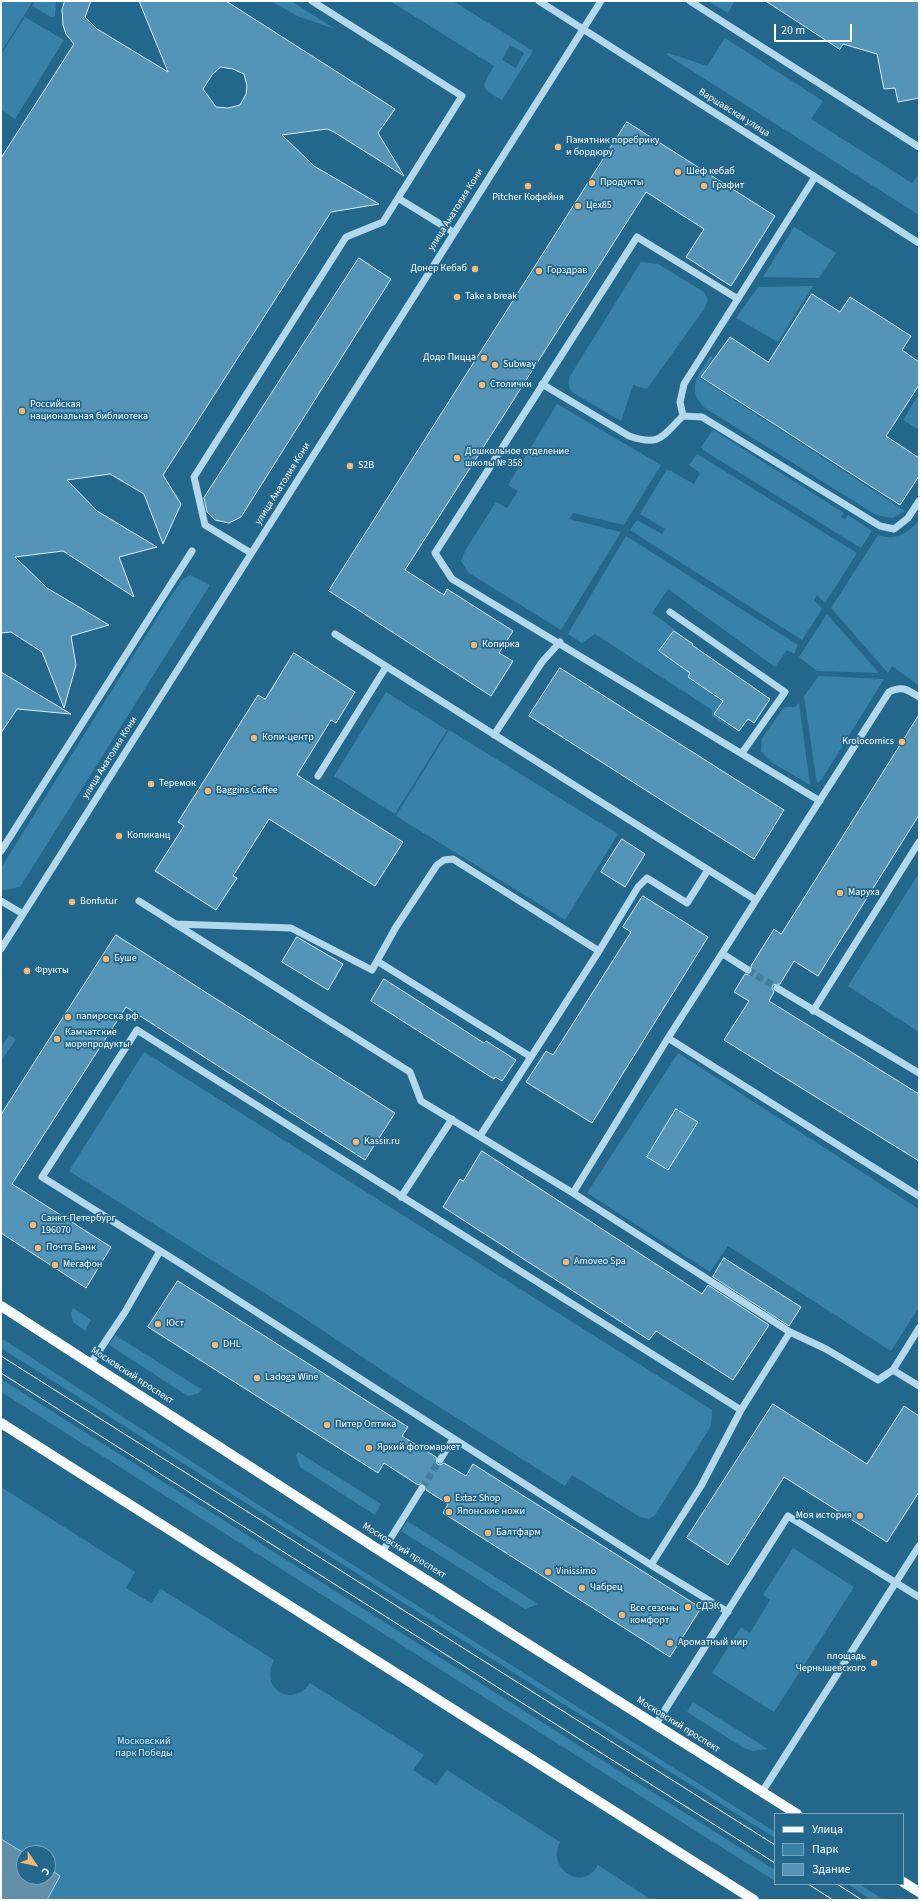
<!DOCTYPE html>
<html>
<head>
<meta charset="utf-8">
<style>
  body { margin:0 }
  #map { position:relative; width:920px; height:1901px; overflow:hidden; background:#24678c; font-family:"Source Sans 3",sans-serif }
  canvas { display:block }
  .frame { position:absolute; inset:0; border:2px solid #fff; pointer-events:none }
  .legend { position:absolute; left:774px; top:1813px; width:130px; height:72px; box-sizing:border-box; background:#24678c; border:1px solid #7ca4ba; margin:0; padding:5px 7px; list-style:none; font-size:12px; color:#fff }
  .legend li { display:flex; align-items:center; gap:8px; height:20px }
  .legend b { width:20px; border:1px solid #7ca4ba }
  .north { position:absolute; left:16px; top:1845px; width:40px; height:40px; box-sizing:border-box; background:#24678c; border:1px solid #7ca4ba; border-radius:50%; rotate:124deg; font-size:11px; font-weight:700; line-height:16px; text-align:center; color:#fff }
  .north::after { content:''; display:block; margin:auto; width:14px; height:18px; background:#f5b776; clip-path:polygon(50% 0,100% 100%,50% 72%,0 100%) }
  .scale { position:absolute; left:774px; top:24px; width:78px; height:18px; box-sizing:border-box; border:2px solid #fff; border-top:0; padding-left:5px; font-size:12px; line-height:14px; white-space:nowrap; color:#fff; -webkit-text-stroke:3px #24678c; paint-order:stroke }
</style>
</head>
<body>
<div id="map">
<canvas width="920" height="1901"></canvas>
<div class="frame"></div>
<ul class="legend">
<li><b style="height:5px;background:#f7fbfe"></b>Улица</li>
<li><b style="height:11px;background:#3882a9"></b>Парк</li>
<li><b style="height:11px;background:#5494b7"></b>Здание</li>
</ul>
<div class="north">С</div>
<div class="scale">20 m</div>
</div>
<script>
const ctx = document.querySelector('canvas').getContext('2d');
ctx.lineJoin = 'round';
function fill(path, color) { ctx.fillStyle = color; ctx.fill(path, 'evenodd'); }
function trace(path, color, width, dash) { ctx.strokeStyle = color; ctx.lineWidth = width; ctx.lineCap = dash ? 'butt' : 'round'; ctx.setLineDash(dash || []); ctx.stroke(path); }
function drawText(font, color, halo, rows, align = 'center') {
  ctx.font = font + ' "Source Sans 3",sans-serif'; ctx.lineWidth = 3.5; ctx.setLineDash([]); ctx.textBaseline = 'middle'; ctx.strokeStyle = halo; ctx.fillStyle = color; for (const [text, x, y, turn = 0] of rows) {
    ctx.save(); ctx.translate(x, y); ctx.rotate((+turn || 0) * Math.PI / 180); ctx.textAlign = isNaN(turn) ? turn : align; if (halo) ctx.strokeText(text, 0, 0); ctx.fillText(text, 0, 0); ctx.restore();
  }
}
fill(new Path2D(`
  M1,1h32l-32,51z
  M35,1h21l-1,15 -4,1 -19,-11z
  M271,1h20l44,28 -38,-13z
  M390,1h63l80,50 -31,49c-24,-13 -20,-13 -8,-34zM510,45l14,8 -8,15 -14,-8z
  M708,1h24l2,1 -6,11z
  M25,17l39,23 -49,79 -14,-9v-55z
  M725,38l98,63 -12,18 101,64 7,-9v41l-252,-160 1,-2 39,13z
  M794,227l42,26 -17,25 -56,-1z
  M641,262l17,2 46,28 4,8 -4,9 -57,80 -14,-4 -12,36 -49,-29c-4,-5 -4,-10 -2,-16z
  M813,286l-35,56 -42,-24 22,-31z
  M710,356l3,1 -13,21 205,133 -12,7 -17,-3 -171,-107c-20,-19 -6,-33 5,-52z
  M919,394v36l-16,-10z
  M557,404l104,61 -37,60 -51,-12 -4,6 52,13 -60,98 -92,-57 -8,-12 5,-12 30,-47 11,6 11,-17 -10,-6z
  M713,430l131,83 -3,4 4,2 3,-4 24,16 -11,17 -158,-98 -2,-3z
  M697,454l160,99 -32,50 -8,-8 -3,5 8,9 -20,31 -172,-110 7,-10 25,14 3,-5 -25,-15 27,-45 27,15 6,-11 -11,-8z
  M919,520v163l-1,2 -26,-19 -4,7 -57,-65 47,-73c18,6 30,-1 41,-15z
  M626,536l172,109 -4,9 -7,-4 -12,17 -107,-78 -16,24 22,16 -15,23 31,20 -3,5 35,25 -8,12 23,18 -25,-16v-6l-117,-76 -13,9 -14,-9z
  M190,575l20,10 -190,302 -16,3 -3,-2v-20l164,-263 17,-25z
  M827,614l52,59 -62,-2 -18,-14z
  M819,676l65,3 -62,100 -5,4 -13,-87z
  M386,692l61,38 -52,84 -61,-38z
  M799,703l11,82 -39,-23 -10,-11 1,-13 20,-28 3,-3h10z
  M449,730l169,104 -53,86 -169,-104z
  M919,873v159l-71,-46z
  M9,1035l7,4 -15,22v-13z
  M144,1052l568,358 -1,16 -56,89 -6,4 -9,-2 -68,-42 -7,11 -164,-103 -103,-69 -229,-143z
  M678,1053l241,156v98l-28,44 -163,-105 -18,26 -123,-79z
  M73,1308l18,12 -6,11 -12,-9 -2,-9z
  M115,1335l86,54 -2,4 -11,3 -79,-51z
  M1,1338l270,175 504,319v6l-774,-490z
  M1,1379l774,491v11l-774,-489z
  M298,1452l83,52 -6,11 -75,-48 -4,-12z
  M1,1487l134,85 -9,16 25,15 10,-14 113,71c-15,29 18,49 36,23l114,72 -11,15 23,15 11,-15 113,72c-14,27 23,51 38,23l54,35h-651zM24,1853h24v24h-24z
  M407,1521l131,83 -13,5 -124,-78z
  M793,1548l61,39 -80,125 -62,-39 29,-46 9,6 20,-33 -7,-5z
  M693,1702l75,47 -15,2 -9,-3 -57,-36z
  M848,1884h11l25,16h-13z`), '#3882a9');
const water = new Path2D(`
  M1,1839l23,14v24h24v-9l12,8 -13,24h-46z`);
fill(water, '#628ea7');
trace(water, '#a7d5eb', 1);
const building = new Path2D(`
  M65,1h26l-6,16 12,12 71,43 -29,-71h87l169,108 -17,24 26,43 -70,-44 -7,-3 -45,6 32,31 65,38 -48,8 -168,263 18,29 -18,40 -19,-50 -34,-20 -43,6 30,31 60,36 -38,10 15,40 -71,-46 -48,6 32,31 62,37 -38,11 5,29 -12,43 -22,-56 -31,-20 -10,1v-475l73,-114 -8,-10 -3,-9 -1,-15zM221,67l12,2 11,5 3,12 -1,8 -6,11 -12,3 -12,-1 -13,-18 9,-14z
  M766,1h153v97l-21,4 -3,-14 -11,1 -7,-35 -34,-10 -3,5z
  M627,122l148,94 -44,70 -45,-29 18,-28 -58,-37 -241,378 39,25 3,-6 66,42 -14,22 14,8 -22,35 -162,-105z
  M359,258l32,21 -150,238 -12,6 -14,-3 -8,-8 -3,-14z
  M812,294l28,18 10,-15 61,39 -9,14 17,12v23l-33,51 33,22v18l-19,29 -199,-128 29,-40 38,25z
  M674,631l19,13 -1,1 78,54 -16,24 -6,-4 -9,12 -25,-17 9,-13 -35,-24 2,-4 -31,-22z
  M294,653l61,39 -19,31 -5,-3 -34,55 106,67 -28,44 -106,-67 -36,57 4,2 -21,32 -61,-39 29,-45 -6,-4 80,-127 7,4z
  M560,668l224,142 -30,49 -225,-143z
  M1,672l70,42 -54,-5 -16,24z
  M919,715v100l-101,161 -24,-15 -14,23 -7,1 -1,3 2,4 -5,9 150,93v67l-195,-121 25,-39 -15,-9 11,-18 5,1 2,-3 -1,-6 23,-37 7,5z
  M622,839l23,15 -20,33 -24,-15z
  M643,896l65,41 -116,186 -66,-41 20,-31 7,4 78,-123 -8,-5z
  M116,935l279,178 -30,47 -239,-153 -114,177 99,63 -25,41 -85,-55v-118z
  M297,937l46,27 -15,26 -46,-28z
  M384,979l100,64 2,-2 30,19 -14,21 -7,-4 -1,2 -123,-78z
  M676,1109l22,13 -30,48 -21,-13z
  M482,1151l220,143 6,-9 61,40 -36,55 -77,-49 -7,9 -206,-133 17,-28 3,2z
  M724,1258l77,49 -12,19 -76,-49z
  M178,1281l230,146 -6,9 34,21 1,7 3,1 4,-2 22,13 7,-12 228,144 -31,49 -227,-144 5,-9 -22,-14 -1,-6 -3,-1 -4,2 -34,-22 -6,10 -230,-146z
  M773,1404l94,60 37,-58 15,10v76l-32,50 -103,-65 -56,88 -41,-27z`);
fill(building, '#5494b7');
trace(building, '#d7edf8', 1);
trace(new Path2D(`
  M748,970l29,18
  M422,1488l18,-28`), '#457e9d', 7, [7, 3.5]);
trace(new Path2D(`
  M539,1l380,242
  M690,1l229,146
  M815,177l-131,207 -4,18 3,14 19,1 178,109 14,3 14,-11 11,-17
  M398,198l55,34
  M738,299l-101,-62 -202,316 17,26 368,222
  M542,384l87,52c32,11 33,0 54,-20
  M251,553l-46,-28 -11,-48 152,-240 37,-15 79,-126 -150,-95
  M670,612l115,80 -43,61
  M335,634l421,266
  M494,735l48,-73 18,-20
  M318,776l68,-109
  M1,851l191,-300
  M1,901l22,13
  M139,901l271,171 11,29 152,92 95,-155 221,-346c13,-7 19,-2 30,5
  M175,924l116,4 81,42 24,-43 41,-62 7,-5 9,-1 146,92 -68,106
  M1,949l600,-948
  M599,951l39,-64 9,-9 40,25 21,-33
  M723,954l25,16
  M377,961l154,96 -51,79
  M777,988l142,85
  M813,1011l106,-169
  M668,1038l251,158
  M573,1193l217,139
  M401,1197l51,-78
  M91,1363l34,-51 35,-61
  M893,1370l26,16
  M741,1410l-604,-380 -95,147 144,90 465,298 50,-79 40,-76 49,-78 36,17 52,31 15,-10 26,-42
  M440,1460l13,-21
  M382,1552l40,-64
  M651,1565l77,47
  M656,1724l132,-208 131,81
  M762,1792l157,-246`), '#b3d7eb', 7);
trace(new Path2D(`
  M1,1306l381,246 415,262
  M1,1423l753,477
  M903,1882l16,10`), '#f7fbfe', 10);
trace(new Path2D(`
  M1,1356l774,489
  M1,1373l774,490
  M808,1884l25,16
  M837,1884l25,16`), '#fff', 1);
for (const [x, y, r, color] of [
  [558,147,4,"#f5b776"],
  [678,172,4,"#f5b776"],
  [592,183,4,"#f5b776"],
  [528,186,4,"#f5b776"],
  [704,186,4,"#f5b776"],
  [578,206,4,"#f5b776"],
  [475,269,4,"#f5b776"],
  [539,271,4,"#f5b776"],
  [457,297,4,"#f5b776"],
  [484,358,4,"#f5b776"],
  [495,365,4,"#f5b776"],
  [482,385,4,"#f5b776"],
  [22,411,4,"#f5b776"],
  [457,458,4,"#f5b776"],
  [350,466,4,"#f5b776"],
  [474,645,4,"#f5b776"],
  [254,738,4,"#f5b776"],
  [902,742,4,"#f5b776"],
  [151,784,4,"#f5b776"],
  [208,791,4,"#f5b776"],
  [119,836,4,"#f5b776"],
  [840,893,4,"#f5b776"],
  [72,902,4,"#f5b776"],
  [106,959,4,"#f5b776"],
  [27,971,4,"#f5b776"],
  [68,1017,4,"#f5b776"],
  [57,1039,4,"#f5b776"],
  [356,1142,4,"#f5b776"],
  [33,1225,4,"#f5b776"],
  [38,1248,4,"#f5b776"],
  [566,1262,4,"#f5b776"],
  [55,1265,4,"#f5b776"],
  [158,1324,4,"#f5b776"],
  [215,1345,4,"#f5b776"],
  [257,1378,4,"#f5b776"],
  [327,1425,4,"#f5b776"],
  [369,1448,4,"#f5b776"],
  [447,1499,4,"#f5b776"],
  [449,1512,4,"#f5b776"],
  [860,1516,4,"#f5b776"],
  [488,1533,4,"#f5b776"],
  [548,1572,4,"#f5b776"],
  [582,1588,4,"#f5b776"],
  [688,1607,4,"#f5b776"],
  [622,1615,4,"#f5b776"],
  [670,1643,4,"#f5b776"],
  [874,1663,4,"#f5b776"]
]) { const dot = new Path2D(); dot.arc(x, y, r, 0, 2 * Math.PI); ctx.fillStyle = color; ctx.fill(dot); trace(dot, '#24678c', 1.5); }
drawText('10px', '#fff', '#24678c', [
  ["Варшавская улица",734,113,32],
  ["улица Анатолия Кони",456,210,-58],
  ["улица Анатолия Кони",283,484,-58],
  ["улица Анатолия Кони",110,758,-58],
  ["Московский проспект",132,1376,33],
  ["Московский проспект",404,1551,32],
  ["Московский проспект",678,1725,32]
]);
drawText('10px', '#fff', '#24678c', [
  ["Памятник поребрику",566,141],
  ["и бордюру",566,153],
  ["Шеф кебаб",686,172],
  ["Продукты",600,183],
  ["Графит",712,186],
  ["Pitcher Кофейня",528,198,"center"],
  ["Цех85",586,206],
  ["Донер Кебаб",467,269,"right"],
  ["Горздрав",547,271],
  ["Take a break",465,297],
  ["Додо Пицца",476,358,"right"],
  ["Subway",503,365],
  ["Столички",490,385],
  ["Российская",30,405],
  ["национальная библиотека",30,417],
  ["Дошкольное отделение",465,452],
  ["школы № 358",465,464],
  ["S2B",358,466],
  ["Копирка",482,645],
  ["Копи-центр",262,738],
  ["Krolocomics",894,742,"right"],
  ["Теремок",159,784],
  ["Baggins Coffee",216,791],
  ["Копиканц",127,836],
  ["Маруха",848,893],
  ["Bonfutur",80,902],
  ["Буше",114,959],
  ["Фрукты",35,971],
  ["папироска.рф",76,1017],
  ["Камчатские",65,1033],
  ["мoрепродукты",65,1045],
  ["Kassir.ru",364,1142],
  ["Санкт-Петербург",41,1219],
  ["196070",41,1231],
  ["Почта Банк",46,1248],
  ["Amoveo Spa",574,1262],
  ["Мегафон",63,1265],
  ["Юст",166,1324],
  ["DHL",223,1345],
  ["Ladoga Wine",265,1378],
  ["Питер Оптика",335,1425],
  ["Яркий фотомаркет",377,1448],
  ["Extaz Shop",455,1499],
  ["Японские ножи",457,1512],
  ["Моя история",852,1516,"right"],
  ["Балтфарм",496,1533],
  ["Vinissimo",556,1572],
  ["Чабрец",590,1588],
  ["СДЭК",696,1607],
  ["Все сезоны",630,1609],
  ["комфорт",630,1621],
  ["Ароматный мир",678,1643],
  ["площадь",866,1657,"right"],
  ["Чернышевского",866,1669,"right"]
], 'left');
drawText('10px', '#d7edf8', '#24678c', [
  ["Московский",144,1742],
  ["парк Победы",144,1754]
]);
</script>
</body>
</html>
